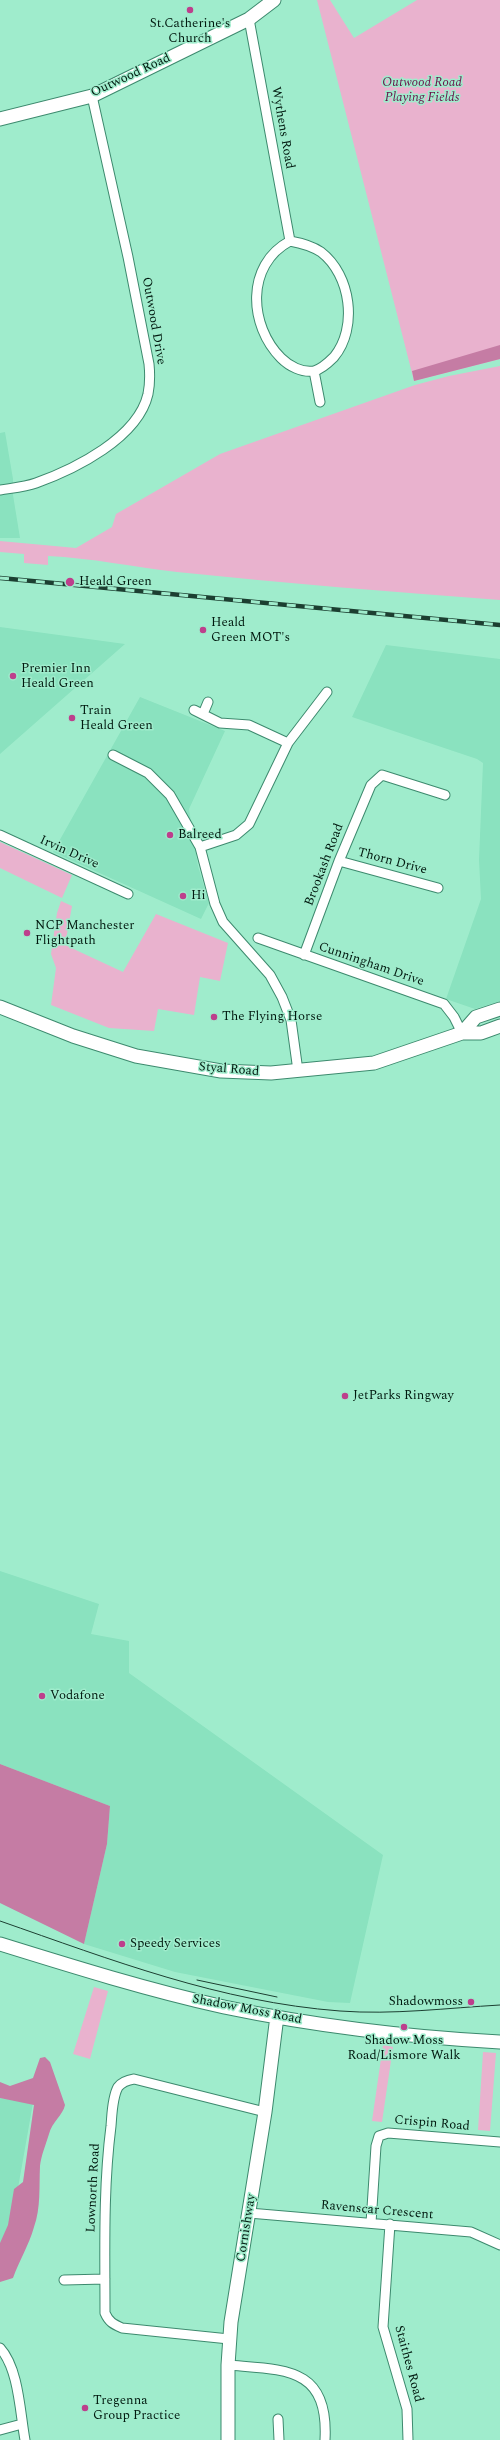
<!DOCTYPE html>
<html>
<head>
<meta charset="utf-8">
<style>
  body { margin:0 }
  canvas { display:block; background:#9feccc }
</style>
</head>
<body>
<canvas width="500" height="2440"></canvas>
<script>
const ctx = document.querySelector('canvas').getContext('2d');
ctx.lineJoin = 'round';
function fill(path, color) { ctx.fillStyle = color; ctx.fill(path, 'evenodd'); }
function trace(path, color, width, dash) { ctx.strokeStyle = color; ctx.lineWidth = width; ctx.lineCap = dash ? 'butt' : 'round'; ctx.setLineDash(dash || []); ctx.stroke(path); }
function drawText(font, color, halo, rows, align = 'center') {
  ctx.font = font + ' Spectral,serif'; ctx.lineWidth = 3; ctx.setLineDash([]); ctx.textBaseline = 'middle'; ctx.strokeStyle = halo; ctx.fillStyle = color; for (const [text, x, y, turn = 0] of rows) {
    ctx.save(); ctx.translate(x, y); ctx.rotate((+turn || 0) * Math.PI / 180); ctx.textAlign = isNaN(turn) ? turn : align; if (halo) ctx.strokeText(text, 0, 0); ctx.fillText(text, 0, 0); ctx.restore();
  }
}
fill(new Path2D(`
  M5,432l8,47v16l7,43h-20v-105z
  M0,627l125,17 -125,110z
  M386,645l114,14v342l-25,8 -29,-10 35,-100 -2,-39 4,-97 -6,-4 -125,-42z
  M140,697l85,34 -36,78 9,57 11,37 -8,16 -148,-67z
  M0,1571l99,33 -8,30 38,7v32l254,182 -33,148 -22,-1 -153,-30 -91,-28 23,-100 3,-38 -110,-42z
  M0,2098l33,5 -27,153 -6,18z`), '#8ae2bf');
fill(new Path2D(`
  M317,0h13l24,38 63,-38h83v359l-86,22z
  M500,366v234c-108,-8 -215,-17 -323,-28 -43,-5 -86,-14 -129,-16v9l-24,-2v-9l-24,-2v-11l76,7 36,-21 4,-13 104,-60 195,-69 34,-9z
  M0,842l72,33 -10,23 -62,-30z
  M61,901l11,5 -7,39 58,27 33,-58 72,29 -8,38 -20,-4 -6,38 -36,-6 -4,22 -45,-3 -58,-23 5,-37 -5,-14 6,-41z
  M94,1987l14,4 -18,68 -17,-5z
  M383,2045l10,2 -11,75 -10,-1z
  M483,2052l13,1 -6,78 -12,-1z`), '#e9b2ce');
fill(new Path2D(`
  M500,345v14l-86,22 -2,-10z
  M0,1764l110,42 -3,38 -23,100 -84,-41z
  M45,2057l5,5 15,43c-2,10 -13,17 -16,29 -3,10 -8,22 -9,32 -1,20 1,42 -6,61 -5,18 -15,34 -21,51l-13,4v-39l8,-18 6,-36 9,-7 11,-77 -34,-7v-16l10,4 23,-8 7,-20z`), '#c57ca4');
const street = new Path2D(`
  M249,19l41,222
  M290,241c11,2 22,5 31,11 30,23 37,76 13,105 -5,5 -12,12 -20,14 -12,2 -25,-5 -33,-13 -32,-32 -36,-93 9,-117z
  M314,371l6,31
  M0,490c12,-2 25,-3 36,-7 39,-14 102,-45 112,-89 2,-10 2,-20 1,-30l-21,-107 -36,-161
  M194,710l26,13 29,2 39,18
  M203,714l5,-12
  M113,755l35,18 22,22 30,52 15,57 8,18 47,53 12,22 9,23 7,51
  M0,835l128,59
  M200,847l36,-12 13,-11 39,-81 39,-51
  M339,861l99,27
  M258,938l186,66 10,13 8,16
  M304,955l35,-94 32,-76 11,-10 63,20
  M249,2213l222,19 29,13
  M371,2223l5,-77 3,-10 9,-3 112,9
  M390,2224l-7,103 24,82 1,31
  M64,2280l41,-1
  M229,2339l-107,-11c-9,-4 -13,-6 -17,-15 0,-62 -2,-124 6,-187 1,-11 1,-28 7,-39 4,-5 10,-7 16,-8l131,33
  M0,2348c19,21 20,65 25,92
  M228,2365c56,5 101,1 97,75
  M278,2419l1,21
  M0,2430l22,-6`);
const secondary = new Path2D(`
  M0,119l92,-23 157,-77 25,-19
  M0,1007l73,29 63,20 85,15 50,2 103,-10 88,-30h19l19,-7
  M462,1033l14,-16 24,-8
  M0,1944c74,23 148,46 224,63 91,19 184,30 276,35
  M228,2440v-75l3,-43 34,-210 12,-96`);
trace(street, '#3d8a6e', 11);
trace(secondary, '#3d8a6e', 15);
trace(street, '#fff', 9);
trace(secondary, '#fff', 13);
trace(new Path2D(`
  M0,1921c112,39 220,81 340,90 53,4 107,-3 160,-6
  M197,1980l80,17`), '#1c3f31', 1);
const rail = new Path2D(`
  M0,578l500,47`);
trace(rail, '#1c3f31', 4.5);
trace(rail, '#9feccc', 3, [9]);
for (const [x, y, r, color] of [
  [190,10,4,"#bd3f8c"],
  [70,582,5,"#bd3f8c"],
  [203,630,4,"#bd3f8c"],
  [13,676,4,"#bd3f8c"],
  [72,718,4,"#bd3f8c"],
  [170,835,4,"#bd3f8c"],
  [183,896,4,"#bd3f8c"],
  [27,933,4,"#bd3f8c"],
  [214,1017,4,"#bd3f8c"],
  [345,1396,4,"#bd3f8c"],
  [42,1696,4,"#bd3f8c"],
  [122,1944,4,"#bd3f8c"],
  [471,2002,4,"#bd3f8c"],
  [404,2027,4,"#bd3f8c"],
  [85,2408,4,"#bd3f8c"]
]) { const dot = new Path2D(); dot.arc(x, y, r, 0, 2 * Math.PI); ctx.fillStyle = color; ctx.fill(dot); trace(dot, '#9feccc', 1.5); }
drawText('13px', '#00190f', '#9feccc', [
  ["St.Catherine's",190,24,"center"],
  ["Church",190,39,"center"],
  ["Heald Green",79,582],
  ["Heald",211,623],
  ["Green MOT's",211,638],
  ["Premier Inn",21,669],
  ["Heald Green",21,684],
  ["Train",80,711],
  ["Heald Green",80,726],
  ["Balreed",178,835],
  ["Hi",191,896],
  ["NCP Manchester",35,926],
  ["Flightpath",35,941],
  ["The Flying Horse",222,1017],
  ["JetParks Ringway",353,1396],
  ["Vodafone",50,1696],
  ["Speedy Services",130,1944],
  ["Shadowmoss",463,2002,"right"],
  ["Shadow Moss",404,2041,"center"],
  ["Road/Lismore Walk",404,2056,"center"],
  ["Tregenna",93,2401],
  ["Group Practice",93,2416]
], 'left');
drawText('13px', '#00190f', '#9feccc', [
  ["Outwood Road",131,76,-25],
  ["Wythens Road",282,128,80],
  ["Outwood Drive",153,321,80],
  ["Irvin Drive",69,853,24],
  ["Thorn Drive",392,862,15],
  ["Brookash Road",325,865,-69],
  ["Cunningham Drive",371,965,19],
  ["Styal Road",229,1070,5],
  ["Shadow Moss Road",247,2010,11],
  ["Crispin Road",432,2124,5],
  ["Lownorth Road",94,2188,-87],
  ["Ravenscar Crescent",377,2211,5],
  ["Cornishway",247,2228,-81],
  ["Staithes Road",408,2364,75]
]);
drawText('italic 13px', '#6a114a', '#9feccc', [
  ["Outwood Road",422,83],
  ["Playing Fields",422,98]
]);
</script>
</body>
</html>
